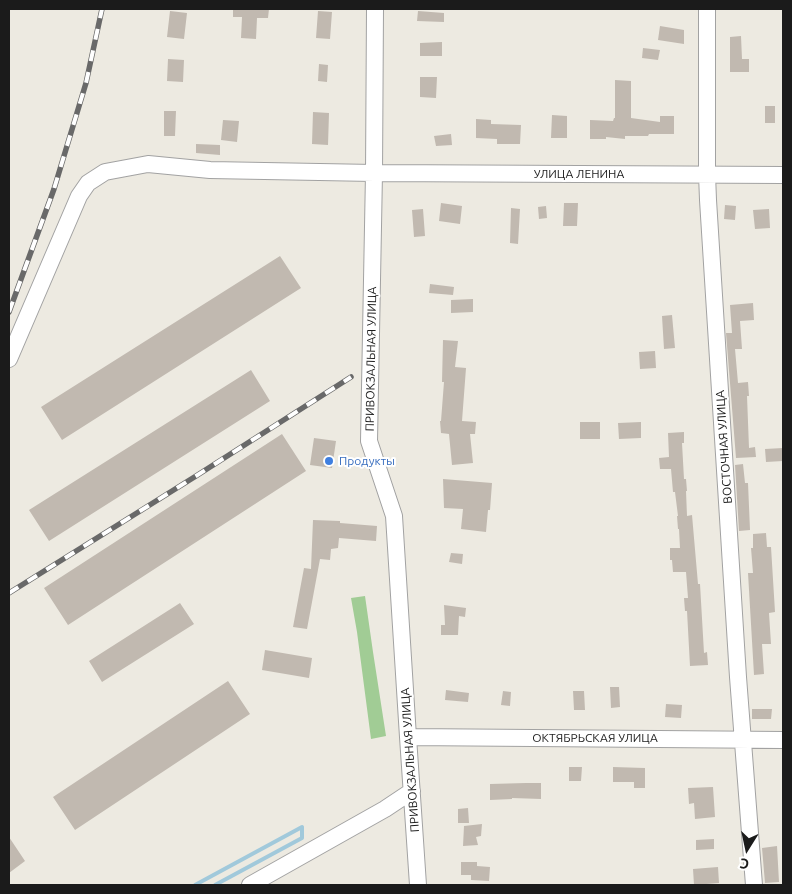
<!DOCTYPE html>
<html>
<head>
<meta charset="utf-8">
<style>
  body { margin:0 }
  #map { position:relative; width:792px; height:894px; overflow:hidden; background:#edeae1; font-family:Ubuntu,sans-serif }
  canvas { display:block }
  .frame { position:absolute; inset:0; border:10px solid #1b1b1b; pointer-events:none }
  .north { position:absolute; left:722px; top:824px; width:50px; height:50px; -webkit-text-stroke:4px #fff; paint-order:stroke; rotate:190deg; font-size:14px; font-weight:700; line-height:20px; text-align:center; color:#1b1b1b }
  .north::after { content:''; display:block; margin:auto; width:18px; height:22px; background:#1b1b1b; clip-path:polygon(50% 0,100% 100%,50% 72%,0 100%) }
</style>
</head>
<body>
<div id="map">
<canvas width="792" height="894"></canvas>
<div class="frame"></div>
<div class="north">С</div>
</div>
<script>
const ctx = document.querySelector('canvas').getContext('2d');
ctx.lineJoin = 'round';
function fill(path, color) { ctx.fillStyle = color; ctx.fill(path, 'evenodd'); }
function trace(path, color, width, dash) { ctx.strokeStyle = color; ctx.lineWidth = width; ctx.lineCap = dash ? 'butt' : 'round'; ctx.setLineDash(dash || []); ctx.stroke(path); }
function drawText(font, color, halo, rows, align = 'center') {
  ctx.font = font + ' Ubuntu,sans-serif'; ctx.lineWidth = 4; ctx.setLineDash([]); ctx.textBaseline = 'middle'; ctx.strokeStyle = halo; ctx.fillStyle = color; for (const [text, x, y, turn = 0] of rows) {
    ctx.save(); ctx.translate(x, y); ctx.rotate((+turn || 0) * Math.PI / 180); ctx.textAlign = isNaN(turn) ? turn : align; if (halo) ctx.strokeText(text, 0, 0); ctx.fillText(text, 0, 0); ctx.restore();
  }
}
fill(new Path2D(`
  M365,596l8,56 13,84 -15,3 -14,-107 -6,-34z`), '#a1cc95');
trace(new Path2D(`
  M195,885l107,-58v11l-87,47`), '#a1c9db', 4);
fill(new Path2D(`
  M233,9h36l-1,9h-11l-1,21 -15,-1 1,-21h-9z
  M170,11l17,2 -3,26 -17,-2z
  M318,11l14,1 -2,27 -14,-1z
  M418,11l26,2v9l-27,-1z
  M660,26l24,4v14l-26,-4z
  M741,36l1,23h7v13h-19v-35z
  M442,42v14h-22v-13z
  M643,48l17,2 -2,10 -16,-2z
  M168,59l16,1 -1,22 -16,-1z
  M319,64l9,1 -1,17 -9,-1z
  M420,77h17l-1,21 -16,-1z
  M615,80l16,1v37l29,4v-6h14v18h-25l-1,2h-23v3l-19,-2v2h-16v-19l23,1 1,-3h1z
  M765,106h10v17h-10z
  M164,111h12l-1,25h-11z
  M313,112l16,1 -1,32 -16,-1z
  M552,115l15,1v22h-16z
  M476,119l15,1v4l30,1 -1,19h-23v-5l-21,-1z
  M223,120l16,1 -2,21 -16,-2z
  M451,134l1,11 -16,1 -2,-10z
  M196,144l24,1v10l-24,-2z
  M441,203l21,3 -2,18 -21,-3z
  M564,203h14l-1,23h-14z
  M725,205l11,1 -1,14 -11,-1z
  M546,206l1,12 -8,1 -1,-12z
  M511,208l9,1 -2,35 -8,-1z
  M423,209l2,27 -11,1 -2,-27z
  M769,209l1,19 -15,1 -2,-19z
  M280,256l21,32 -239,152 -21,-33z
  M430,284l24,3 -1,8 -24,-2z
  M473,299v13l-22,1v-13z
  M753,303l1,17 -14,1 2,28h-7l3,34 10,-1 1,14h-2l2,52 6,-1 1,10 -20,1 -10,-125h6l-2,-28z
  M672,315l3,33 -11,1 -2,-33z
  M443,340l15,1 -3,26 11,1 -4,53 14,1 -1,12h-5l3,29 -21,2 -3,-31 -8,-1 -1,-12h1l3,-39h-2z
  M655,351l1,17 -16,1 -1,-17z
  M251,370l19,31 -221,140 -20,-31z
  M580,422h20v17h-20z
  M641,422v16l-22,1 -1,-16z
  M684,432v11h-2l2,36h2l1,12h-1l1,25 5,-1 6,69h2l4,69 3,-1 1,13 -18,1 -3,-55h-2l-1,-13h4l-2,-26h-13l-1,-12h-2v-12h10l-1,-19h-1l-1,-13h1l-3,-24h-2l-2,-23h-11l-1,-11 10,-1 -1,-24z
  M282,434l24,37 -238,154 -24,-37z
  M314,438l22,3 -4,27 -22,-3z
  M783,448v13l-17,1 -1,-13z
  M743,464l2,19h3l2,47 -11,1 -4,-66z
  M443,479l49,4 -2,27h-2l-2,22 -25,-3 2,-20 -19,-1z
  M313,520l27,1v2l37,3 -1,15 -37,-3 -1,10 -7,1 -1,11 -10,-1 -13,70 -14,-2 11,-59 7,1z
  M766,533l1,14h4l4,65 -6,1 2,31h-9l2,30 -10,1 -6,-102h5l-2,-25h2v-14z
  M451,553l12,1 -1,10 -13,-2z
  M180,603l14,21 -92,58 -13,-21z
  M444,605l22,3 -1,9 -6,-1 -1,19h-17v-10h4z
  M265,650l47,8 -3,20 -47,-8z
  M228,681l22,33 -175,116 -22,-33z
  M610,687h9l1,20 -9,1z
  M446,690l23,3 -1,9 -23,-2z
  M503,691l8,1 -1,14 -9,-1z
  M573,691h11l1,19h-11z
  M666,704l16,1 -1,13 -16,-1z
  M752,709h20l-1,10h-19z
  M569,767h13l-1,14h-12z
  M613,767l32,1v20h-11v-6h-21z
  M526,783h15v16l-29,-1v1l-22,1v-16z
  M713,787l2,30 -20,2 -1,-16 -5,1 -1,-16z
  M468,808l1,15h-11v-14z
  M482,824l-1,12 -5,1 2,8 -15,1 1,-20z
  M9,837l16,24 -16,12z
  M714,839v10l-18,1v-10z
  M777,846l2,36 -14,1 -3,-35z
  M461,862h16v4l13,1 -1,14 -18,-1v-5h-10z
  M718,867l1,16 -25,2 -1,-16z`), '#c1b9b0');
const minor = new Path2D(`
  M375,9l-1,164 -5,268 25,75 14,221 10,148
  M707,9v165l1,26 30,477 16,208
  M9,359l70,-163 9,-13 17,-11 43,-8 62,6 164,3 409,2
  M408,737l375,3
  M250,885l135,-76 27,-18`);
trace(minor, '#a2a2a2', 18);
trace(minor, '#fff', 16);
const rail = new Path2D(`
  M9,312l45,-123 32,-106 16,-74
  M9,593l187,-117 155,-99`);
trace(rail, '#696969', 5.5);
trace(rail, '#fff', 4, [11]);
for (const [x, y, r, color] of [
  [329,461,5,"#3f7fe0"]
]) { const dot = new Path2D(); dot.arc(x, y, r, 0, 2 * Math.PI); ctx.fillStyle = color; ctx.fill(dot); trace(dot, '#fff', 2); }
drawText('12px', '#1b1b1b', '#fff', [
  ["УЛИЦА ЛЕНИНА",579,174],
  ["ПРИВОКЗАЛЬНАЯ УЛИЦА",371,359,-89],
  ["ВОСТОЧНАЯ УЛИЦА",724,447,-94],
  ["ОКТЯБРЬСКАЯ УЛИЦА",595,738],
  ["ПРИВОКЗАЛЬНАЯ УЛИЦА",410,760,-94]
]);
drawText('12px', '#366cbe', '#fff', [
  ["Продукты",339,461]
], 'left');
</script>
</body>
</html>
